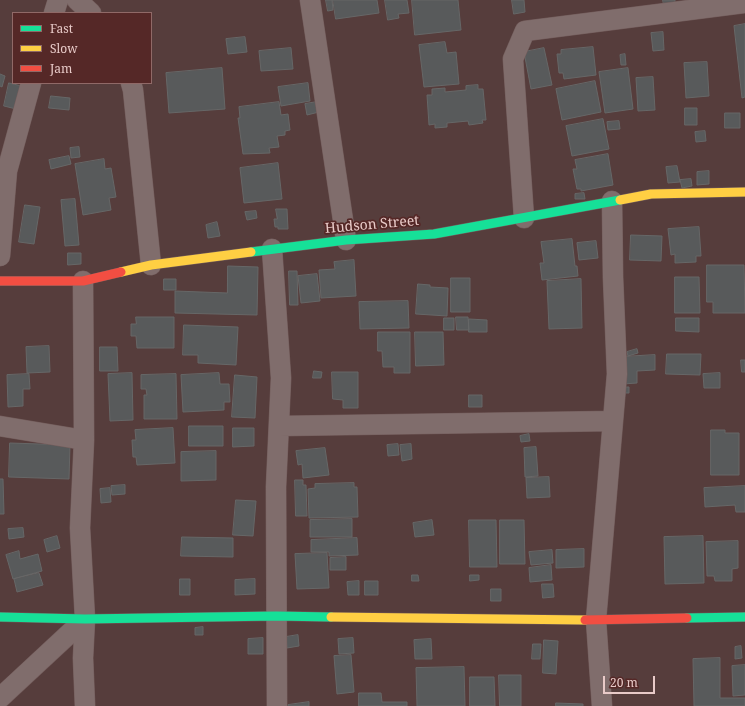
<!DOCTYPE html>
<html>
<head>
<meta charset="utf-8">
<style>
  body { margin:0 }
  #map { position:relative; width:745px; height:706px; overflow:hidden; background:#563d3c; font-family:"Noto Serif",serif }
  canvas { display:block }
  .legend { position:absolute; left:12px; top:12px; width:140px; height:72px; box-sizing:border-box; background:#552827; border:1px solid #906967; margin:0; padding:5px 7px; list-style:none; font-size:12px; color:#e8cac8 }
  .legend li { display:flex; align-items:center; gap:8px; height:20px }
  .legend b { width:20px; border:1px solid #906967 }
  .scale { position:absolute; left:603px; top:676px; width:52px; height:18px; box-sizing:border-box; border:2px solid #e8cac8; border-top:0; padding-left:5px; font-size:12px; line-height:14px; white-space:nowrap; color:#e8cac8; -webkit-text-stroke:3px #552827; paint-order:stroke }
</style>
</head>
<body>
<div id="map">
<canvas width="745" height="706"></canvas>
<ul class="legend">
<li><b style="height:5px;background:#16e098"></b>Fast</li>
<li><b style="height:5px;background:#ffcf43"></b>Slow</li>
<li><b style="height:5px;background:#f24e42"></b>Jam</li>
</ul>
<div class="scale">20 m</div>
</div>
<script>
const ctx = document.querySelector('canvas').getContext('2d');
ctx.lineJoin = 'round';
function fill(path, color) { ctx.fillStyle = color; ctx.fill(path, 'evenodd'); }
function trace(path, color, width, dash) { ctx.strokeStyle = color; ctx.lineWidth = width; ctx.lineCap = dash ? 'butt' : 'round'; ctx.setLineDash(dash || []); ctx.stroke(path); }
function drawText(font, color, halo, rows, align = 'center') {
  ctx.font = font + ' "Noto Serif",serif'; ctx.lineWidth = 3.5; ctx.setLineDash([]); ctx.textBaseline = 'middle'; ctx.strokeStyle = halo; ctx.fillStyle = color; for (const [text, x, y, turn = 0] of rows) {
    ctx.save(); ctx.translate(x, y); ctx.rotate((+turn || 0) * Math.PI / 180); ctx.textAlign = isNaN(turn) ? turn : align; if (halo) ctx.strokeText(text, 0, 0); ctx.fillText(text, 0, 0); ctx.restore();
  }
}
const building = new Path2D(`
  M326,0h6l1,10 -5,1z
  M333,0h44l2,13 -43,6z
  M385,0h22l2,13 -11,1 1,4 -11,2z
  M412,0h46l3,30 -46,5z
  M512,0h12l1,12 -11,2z
  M663,0h12v4l-11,1z
  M745,24v73l-3,1 -8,-72z
  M663,32l1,18 -11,1 -2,-18z
  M245,37l2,15 -19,2 -2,-15z
  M445,42l2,11 9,-1 3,32 -35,3 -5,-42z
  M593,47l3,28 -32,4 -1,-6h-4l-2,-19h4v-4z
  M291,48l2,21 -32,2 -2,-20z
  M544,48l8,37 -21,4 -7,-37z
  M625,54l1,11h-5l-1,-10z
  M707,62l2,34 -23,2 -2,-35z
  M222,68l3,41 -56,4 -3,-40z
  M628,68l5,41 -28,4 -6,-41z
  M0,74l5,2 -3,11 -2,-1z
  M653,77l2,33 -17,1 -2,-33z
  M595,81l6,31 -39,8 -6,-31z
  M9,83l17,4 -10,22 -12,-3z
  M308,83l2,18 -29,5 -3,-19z
  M478,85v4h5l3,31h-4l1,3 -14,2 -1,-4 -21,2v4l-12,1v-4l-6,1 -2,-30h5v-6l13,-1v4l21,-2v-4z
  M51,96l19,2 -1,12 -20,-2z
  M279,102l2,13 7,-1 2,16 -5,1v4l-8,1 2,11 -10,1 1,5 -27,1 -5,-36h2l-1,-11z
  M317,102l2,10 -12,3 -2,-11z
  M685,108h12v17h-12z
  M725,113h15v15h-15z
  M603,119l6,30 -37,7 -6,-30z
  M619,121l1,8 -12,1 -1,-8z
  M705,131l1,10 -10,1 -1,-10z
  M79,147l1,10 -9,1 -1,-10z
  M608,154l5,31 -32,6v-2h-4l-4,-20h4l-2,-9z
  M69,156l2,8 -20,5 -2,-9z
  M104,159l1,10 6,-1 5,29 -7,1 2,12 -28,5 -8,-51z
  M278,163l4,36 -38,4 -4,-35z
  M677,166l3,16 -12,1 -2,-16z
  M709,171v13l-12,1v-13z
  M691,179l1,7 -10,2 -2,-8z
  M584,193l1,6h-10v-5z
  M75,199l4,46 -14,1 -4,-46z
  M25,205l15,2 -6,37 -15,-2z
  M276,209h11l1,20h-10v-2h-3l-1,-8h3z
  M256,211l1,7 -10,2 -2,-8z
  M217,222l3,14 -12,2 -2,-13z
  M699,227l2,29h-5v6l-21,1v-9l-4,1 -3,-26z
  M631,235l31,1 -1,25 -31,-1z
  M572,239l3,27h2l1,10 -36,4 -2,-17h4l-3,-21z
  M596,241l2,17 -19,2 -2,-17z
  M68,253h13v11l-13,1z
  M354,260l2,36 -35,2 -2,-28 16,-1 -1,-7z
  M707,265h37l1,48h-32v-11h-6z
  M228,266l30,1 -1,48 -82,-2v-22l52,2z
  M289,271h8l1,34h-8z
  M317,274l3,27 -19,2 -3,-27z
  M675,277h24l1,36h-25z
  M451,278h19v34h-19z
  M164,279h12v11h-12z
  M581,279l1,49 -33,1 -2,-48z
  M418,284l12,1v2l18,1 -1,28 -31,-2z
  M408,301l1,27 -49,1 -1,-27z
  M136,317h38v31h-37l-1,-12h-5v-12h5z
  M456,317h12l1,13h-12z
  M444,318h10v12h-10z
  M676,318h23v14l-23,-1z
  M469,319l18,1v12h-18z
  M184,325l54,2 -2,38 -38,-2v-8h-15z
  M378,332h32v41h-16v-6h-11l-1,-16h-4z
  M415,332h28l1,33 -28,1z
  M49,346l1,26 -23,1 -1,-26z
  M100,347h17l1,24h-18z
  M637,349l1,4 -10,3 -1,-4z
  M667,354h34l-1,21 -34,-1z
  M655,355v15l-18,1v12l-14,1 -1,-27z
  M741,360h4v12h-3z
  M314,371l8,1 -1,6h-8z
  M332,372h26v36h-15v-8l-10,-1z
  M132,373l1,47 -23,1 -2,-47z
  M219,373l1,11h9l1,18h-6v8l-41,2 -2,-37z
  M720,373v15h-16l-1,-14z
  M29,374l1,15h-7v17l-15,1 -1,-32z
  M176,374l1,45h-33v-24h3l-1,-6h-5v-14z
  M235,375l22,2 -2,41 -23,-1z
  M623,387h6v6h-6z
  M469,395h13v12h-13z
  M189,426h34v20h-34z
  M173,428l2,35 -38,2 -1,-8h-3l-1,-17h4l-1,-10z
  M233,428h21v18l-21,1z
  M711,430h14v3h14v42h-28z
  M529,434l1,7 -9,1 -1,-6z
  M10,443l60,2 -1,34 -60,-2z
  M398,444l1,11 -11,1 -1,-11z
  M411,444l1,15 -10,2 -2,-16z
  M536,447l2,29 -13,1 -1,-29z
  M325,448l4,27 -26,3 -1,-14 -4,1 -2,-14z
  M216,451v29l-35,1v-29z
  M549,477l1,20 -23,1 -1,-20z
  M0,479h3l1,35h-4z
  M295,480h8v5h3l1,31h-11z
  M354,483v4h3l1,30 -49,1 -1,-29 7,-1v-4z
  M125,485v9l-13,1 -1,-9z
  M745,486v26h-9l-1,-7 -30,2 -1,-19z
  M110,488l1,14 -10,1 -1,-14z
  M236,500l20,1 -3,35 -20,-1z
  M352,519v18h-42v-17z
  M432,520l2,15 -19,2 -2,-14z
  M469,520h27l1,47h-27z
  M500,520h24l1,44h-25z
  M23,528l1,9 -15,2 -1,-10z
  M57,536l3,12 -13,4 -3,-12z
  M703,536l1,47 -39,1 -1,-47z
  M182,537l51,1v19l-52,-1z
  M357,538l1,17 -29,1v-4h-18v-12z
  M738,541v27l-6,1v12h-17l-1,-5h-7l-1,-34z
  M584,549v18l-28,1v-18z
  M552,550l1,13 -22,2 -2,-13z
  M19,551l1,8 18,-5 4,17 -29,8 -7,-24z
  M327,553l2,35 -32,1 -2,-35z
  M346,557v13h-16v-12z
  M551,565l1,15 -22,2 -1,-14z
  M39,573l4,12 -26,7 -3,-13z
  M412,575h6l1,6h-7z
  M470,575h9v5l-9,1z
  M180,579h10v16h-10z
  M255,579v15l-20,1v-15z
  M359,581v14h-11l-1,-13z
  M365,581h13v14h-13z
  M542,584h11l1,13 -11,1z
  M491,589h10v12h-10z
  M203,627v8h-8v-7z
  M298,635l1,11 -12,2 -1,-11z
  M263,638v16h-15v-15z
  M353,638l1,15 -15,1 -1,-15z
  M431,639l1,20h-17l-1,-19z
  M544,640l14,1 -2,33 -13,-1z
  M533,644h8l-1,15h-8z
  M741,646l1,12 -7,1v-12z
  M351,655l3,37 -17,2 -3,-38z
  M720,658v40h25v8h-51l-1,-47z
  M745,665v30l-12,1 -1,-30z
  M464,667l1,39h-48l-1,-38z
  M499,675h22v31h-21z
  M470,677h24l1,29h-25z
  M359,693h22l1,9h25v4h-48z
  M309,702v4h-21v-1z
  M556,703l27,1v2h-27z`);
fill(building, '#585a5b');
trace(building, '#666767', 1);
const street = new Path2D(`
  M77,0l14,13
  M310,0l36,240
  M54,13l4,-13
  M131,83l2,7 18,175
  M524,218l-11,-159 12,-28 220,-28
  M272,249l9,129 -5,109 1,219
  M0,256l7,-85 24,-88
  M83,281l1,159 -4,88 5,91 -2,39 2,48
  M0,426l84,14
  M279,426l334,-5
  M0,698l85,-79
  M602,706l-6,-86 21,-246 -4,-97 -1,-76`);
const fast = new Path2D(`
  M251,252l95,-12 88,-6 186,-34
  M0,617l85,2 191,-3 55,1
  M687,618l58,-1`);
const slow = new Path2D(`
  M620,200l31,-6 94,-2
  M121,272l30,-7 100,-13
  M331,617l254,3`);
const jam = new Path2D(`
  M0,281h83l38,-9
  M585,620l102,-2`);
trace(street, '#725c5b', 21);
trace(fast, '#725c5b', 10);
trace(slow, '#725c5b', 10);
trace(jam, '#725c5b', 10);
trace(street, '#806d6c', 20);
trace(fast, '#16e098', 9);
trace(slow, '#ffcf43', 9);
trace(jam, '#f24e42', 9);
drawText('14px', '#e8cac8', '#552827', [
  ["Hudson Street",372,225,-5]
]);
</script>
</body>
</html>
